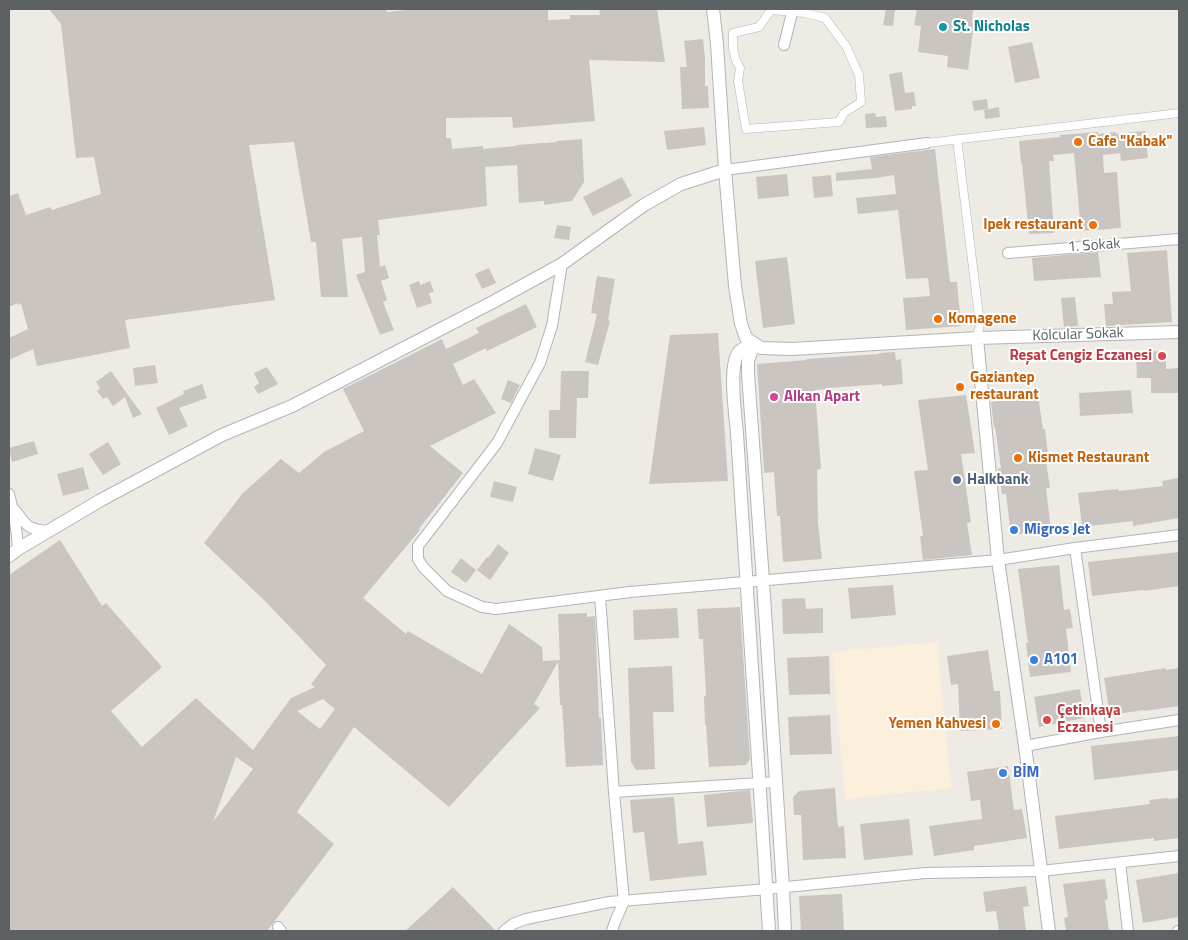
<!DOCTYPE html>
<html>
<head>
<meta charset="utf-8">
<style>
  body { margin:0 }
  #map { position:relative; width:1188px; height:940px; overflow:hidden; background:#eeeae4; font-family:"Titillium Web",sans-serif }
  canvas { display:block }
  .frame { position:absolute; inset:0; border:10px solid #5c6164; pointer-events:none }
</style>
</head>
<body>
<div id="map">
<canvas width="1188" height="940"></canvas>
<div class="frame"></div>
</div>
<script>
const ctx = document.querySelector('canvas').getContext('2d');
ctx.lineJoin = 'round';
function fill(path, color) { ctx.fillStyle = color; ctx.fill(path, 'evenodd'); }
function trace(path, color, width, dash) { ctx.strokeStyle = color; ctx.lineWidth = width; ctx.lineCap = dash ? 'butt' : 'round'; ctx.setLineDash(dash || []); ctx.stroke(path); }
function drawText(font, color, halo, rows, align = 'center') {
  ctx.font = font + ' "Titillium Web",sans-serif'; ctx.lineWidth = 4; ctx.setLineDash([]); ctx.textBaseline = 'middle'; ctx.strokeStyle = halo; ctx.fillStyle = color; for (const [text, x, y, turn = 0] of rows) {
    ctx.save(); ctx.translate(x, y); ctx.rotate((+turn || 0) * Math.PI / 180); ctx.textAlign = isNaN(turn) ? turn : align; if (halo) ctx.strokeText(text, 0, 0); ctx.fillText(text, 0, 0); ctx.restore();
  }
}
fill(new Path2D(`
  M937,642l14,146 -106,11 -13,-147z`), '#fcefdb');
fill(new Path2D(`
  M49,9h337l1,3 29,-3h132v11l22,-1v-4h30l-1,-6h58l8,53 -76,-2 6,61 -82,7 -1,-11 -66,1v20h5l1,11 31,-3v3l33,-3v-1l41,-3v-1l25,-2 2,43 -12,19 -28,4v-4l-25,2 -2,-38 -32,2 2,39 -109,14 2,15h-3l3,32 5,-2 4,13 -8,3 6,19 -4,2 11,28 -14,5 -24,-60 9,-3 -3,-35 -20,2 6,58h-27l-5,-55h-5l-17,-100 -45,3 26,155 -150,20 5,28 -93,18 -4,-17 -24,11v-22l19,-9 -7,-25 -3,1v-2l-9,4v-111l9,-3 8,22 24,-8 2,3 49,-16 -7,-37 -18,1 -15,-134z
  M886,9h9l-2,17 -10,-1z
  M917,9h56l-1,14h2l-6,47 -21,-3 1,-11 -30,-4 3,-26 -7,-1z
  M703,39l2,19v28h3l1,22 -27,1 -2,-42h7l-3,-26z
  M1032,42l8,36 -25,5 -7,-36z
  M902,72l3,21 9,-1 2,14h-4v3l-17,2 -6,-37z
  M987,99l1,10 -14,2 -2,-10z
  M999,107l1,10 -15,2 -1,-9z
  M875,113l1,4 10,-1 1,11 -21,1 -1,-14z
  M704,127l2,18 -39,5 -3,-19z
  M1145,131l3,27 -27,3 -1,-8 -17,2 1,18 13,-1 4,56 -40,3 -7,-78 -21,2 1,6h-5l5,72 -25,1 -7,-71h-1l-2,-22 41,-4v-2l38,-3v2l18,-2v2z
  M935,149l15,133h7l4,44 -55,4 -3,-32 27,-2 -2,-18 -22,1 -8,-69 -40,4 -2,-16 40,-4 -2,-19 -18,3 -40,3v-8l36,-4 -2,-12z
  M787,174l2,22 -31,3 -2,-22z
  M831,175l2,21 -19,2 -2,-21z
  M622,177l10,19 -39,20 -10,-19z
  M557,225l14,2 -2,13 -15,-2z
  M1167,250l5,72 -66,4 -2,-22h9l-1,-12 19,-1 -4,-38z
  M1098,252l3,25 -67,4 -2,-23z
  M787,257l8,67 -32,4 -8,-67z
  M489,268l7,15 -14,6 -7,-15z
  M597,276l18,3 -7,41 2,1 -12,44 -13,-3 12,-48 -6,-1z
  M419,281l1,4 10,-4 4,11 -5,1 3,10 -15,5 -8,-23z
  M1075,297l3,29 -14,1 -3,-29z
  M526,304l11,23 -50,24 -1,-3 -33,16 10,21 11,-6 22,34 -66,33 33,27 -44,56 1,1 -57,68 43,36 2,-3 74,43 27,-50 33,23 1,14 17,-1 -2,-46 29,-1v4l8,-1 4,102h2l2,47 -37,2 -4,-62h-2l-2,-43 -24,42 6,4 -91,99 -95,-80 -57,85 37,32 -67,87h-258v-356l51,-35 42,66 4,-3 56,64 -51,44 31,36 54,-49 57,52 38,-52 24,-11 -4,-3 15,-19 -60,-63 -62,-59 39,-50 38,-34 18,14 25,-21 40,-21 -21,-42 99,-50 4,10 33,-16 -3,-5zM323,699l12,10 -15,20 -23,-18zM236,757l17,12 -40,53z
  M718,333l10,148 -79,3 21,-149z
  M1166,351v18l13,-1v25h-28v-15h-14l-1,-26z
  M895,352l1,8 5,-1 2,25 -21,2v-2l-54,4v1l-13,1 6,79 -4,1 1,53 4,36 -39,3 -3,-46h-3l-3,-44 -10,1 -7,-109 50,-4 -1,-1 73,-5v-1z
  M155,365l3,18 -23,3 -2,-18z
  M267,367l11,17 -20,10 -4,-7 5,-4 -5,-10z
  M111,371l17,24 14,19 -9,4 -8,-21 -12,9 -6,-9 -4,2 -6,-8 3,-3 -4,-6z
  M561,371h28l-1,27h-11l-1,40h-27v-28h11z
  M508,380l12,5 -9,18 -10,-4z
  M202,384l5,14 -28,10 9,18 -19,9 -13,-27 28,-14 -1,-3z
  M1131,390l2,23 -53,3 -1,-23z
  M966,395l9,58 -14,1 10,68 -4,1 5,32 -49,5 -3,-24h3l-9,-65 14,-1 -10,-70z
  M1038,396l5,33h2l3,25h-3l5,34h-4l5,42 -40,5 -5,-41h-4l-4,-25 3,-1 -6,-41 -1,1 -3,-26z
  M34,441l4,13 -26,8 -3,-14z
  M108,442l13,22 -18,11 -14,-21z
  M535,448l26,7 -8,26 -25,-7z
  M83,467l6,22 -26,7 -6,-22z
  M1179,478v40l-46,8v-5l-51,6 -4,-34 40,-4 1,2 44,-5 -1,-5z
  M494,481l23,6 -4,15 -23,-5z
  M498,544l11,9 -19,27 -13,-10 10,-13 1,1z
  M1179,552v34l-35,5 -1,-1 -51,6 -4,-34z
  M461,558l15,12 -10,13 -15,-11z
  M1059,565l5,45 6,-1 3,19 -7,1 5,43 -41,5 -4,-34h2l-10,-74z
  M893,585l3,30 -45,4 -3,-31z
  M805,598l1,11 17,-1v25l-40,1 -1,-35z
  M740,607l10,152 -4,6 -37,2 -3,-42h-1l-1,-29h2l-3,-57h-4l-2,-30z
  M677,608l2,30 -45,2 -1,-30z
  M988,650l6,41h6l2,38 -42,2 -2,-47 -7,1 -4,-29z
  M829,656l1,38 -41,1 -2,-37z
  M672,666l2,46h-21l2,57 -19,1 -5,-8 -3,-94z
  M1166,668v2l13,-2v38l-35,5v-1l-34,5 -6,-37z
  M1080,689l4,29 -45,9 -5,-30z
  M830,715l2,39 -42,1 -2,-38z
  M1179,736v34l-85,10 -3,-34z
  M1008,766l6,44 8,-1 5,29 -53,8v4l-40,6 -5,-30 53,-7 -2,-19 -9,1 -4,-29z
  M835,788l3,39 6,-1 2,32 -43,2 -2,-45h-7l-1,-18 6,-6z
  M750,790l3,33 -46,4 -3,-32z
  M674,797l4,47 25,-3 4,34 -57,6 -6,-49 -11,1 -3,-33z
  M1168,798v1l11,-1v40l-25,3v-3l-95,11 -4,-33 95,-12 -1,-4z
  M909,819l4,36 -49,5 -4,-36z
  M1179,873v44l-36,6 -7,-43z
  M1105,879l3,20 -3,1 4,31h-43l-2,-13 4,-1 -5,-33z
  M1026,886l3,20 -6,1 3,24h-27l-3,-20 -10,1 -3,-20z
  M453,887l43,44h-91l20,-18z
  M842,894l2,37h-43l-2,-35z`), '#cac5c1');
const pedestrian = new Path2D(`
  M771,10l34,3 20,5 21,28 13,29 2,27 -17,11 -5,9 -93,7 -8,-48 2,-13 -4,-7 -3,-13v-15l26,-6z
  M957,139l23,185 -3,14
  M927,143l252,-30`);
const minor = new Path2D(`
  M784,45l9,-36
  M725,170c67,-9 134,-18 202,-27
  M1008,253l171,-14
  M562,264l-10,62 -12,37 -43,80 -79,103v13l5,8 24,24 35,16 14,2 134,-17 368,-32 77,-12 104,-13
  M9,494c5,18 8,36 9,55
  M15,510c12,16 12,19 33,21
  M1075,548l26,184
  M600,596l14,196 162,-10
  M1025,746l76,-14 78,-12
  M1120,863l8,68
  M278,927l3,4
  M504,931l9,-7 13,-5 83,-17 158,-13 158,-16 116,-2 138,-15
  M612,931l3,-9 9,-21 -10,-109
  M1178,931h1`);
const tertiary = new Path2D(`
  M713,9l4,35 8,126 10,116 6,38 5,14 15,10 31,1 185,-11 202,-6
  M977,338l21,222 27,186 24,185
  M754,344c-4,2 -11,4 -14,7 -13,12 -4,66 -3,83l32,497
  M754,344l-6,17v13l15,207 20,307 2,43
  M9,556l9,-7 83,-49 121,-65 70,-29 201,-104 69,-38 82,-59 37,-21 44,-14`);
trace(pedestrian, '#b1b5b8', 9);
trace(minor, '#b1b5b8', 12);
trace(tertiary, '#b1b5b8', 14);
trace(pedestrian, '#fff', 8);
trace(minor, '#fff', 10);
trace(tertiary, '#fff', 12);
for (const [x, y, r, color] of [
  [943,27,5,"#0f9aa8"],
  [1078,142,5,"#e8710a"],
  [1093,225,5,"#e8710a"],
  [938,319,5,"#e8710a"],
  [1162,356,5,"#e0444e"],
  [960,387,5,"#e8710a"],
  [774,397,5,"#d1479c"],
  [1018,458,5,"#e8710a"],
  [957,480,5,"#5c6f8a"],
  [1014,530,5,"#3f7fe0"],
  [1034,660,5,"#3f7fe0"],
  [1047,720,5,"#e0444e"],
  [996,724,5,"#e8710a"],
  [1003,773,5,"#3f7fe0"]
]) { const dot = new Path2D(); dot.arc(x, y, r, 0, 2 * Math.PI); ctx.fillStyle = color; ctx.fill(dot); trace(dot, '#fff', 2); }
drawText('bold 15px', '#0d838f', '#fff', [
  ["St. Nicholas",953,27]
], 'left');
drawText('bold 15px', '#c56008', '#fff', [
  ["Cafe \"Kabak\"",1088,142],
  ["Ipek restaurant",1083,225,"right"],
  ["Komagene",948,319],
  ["Gaziantep",970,378],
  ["restaurant",970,395],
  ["Kismet Restaurant",1028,458],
  ["Yemen Kahvesi",986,724,"right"]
], 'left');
drawText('15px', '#5c6164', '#fff', [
  ["1. Sokak",1094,246,-4],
  ["Kolcular Sokak",1078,335,-2]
]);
drawText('bold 15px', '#be3a42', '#fff', [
  ["Reşat Cengiz Eczanesi",1152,356],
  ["Çetinkaya",1057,711,"left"],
  ["Eczanesi",1057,728,"left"]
], 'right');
drawText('bold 15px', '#b23c85', '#fff', [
  ["Alkan Apart",784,397]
], 'left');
drawText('bold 15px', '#4e5e75', '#fff', [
  ["Halkbank",967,480]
], 'left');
drawText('bold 15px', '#366cbe', '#fff', [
  ["Migros Jet",1024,530],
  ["A101",1044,660],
  ["BİM",1013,773]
], 'left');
</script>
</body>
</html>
